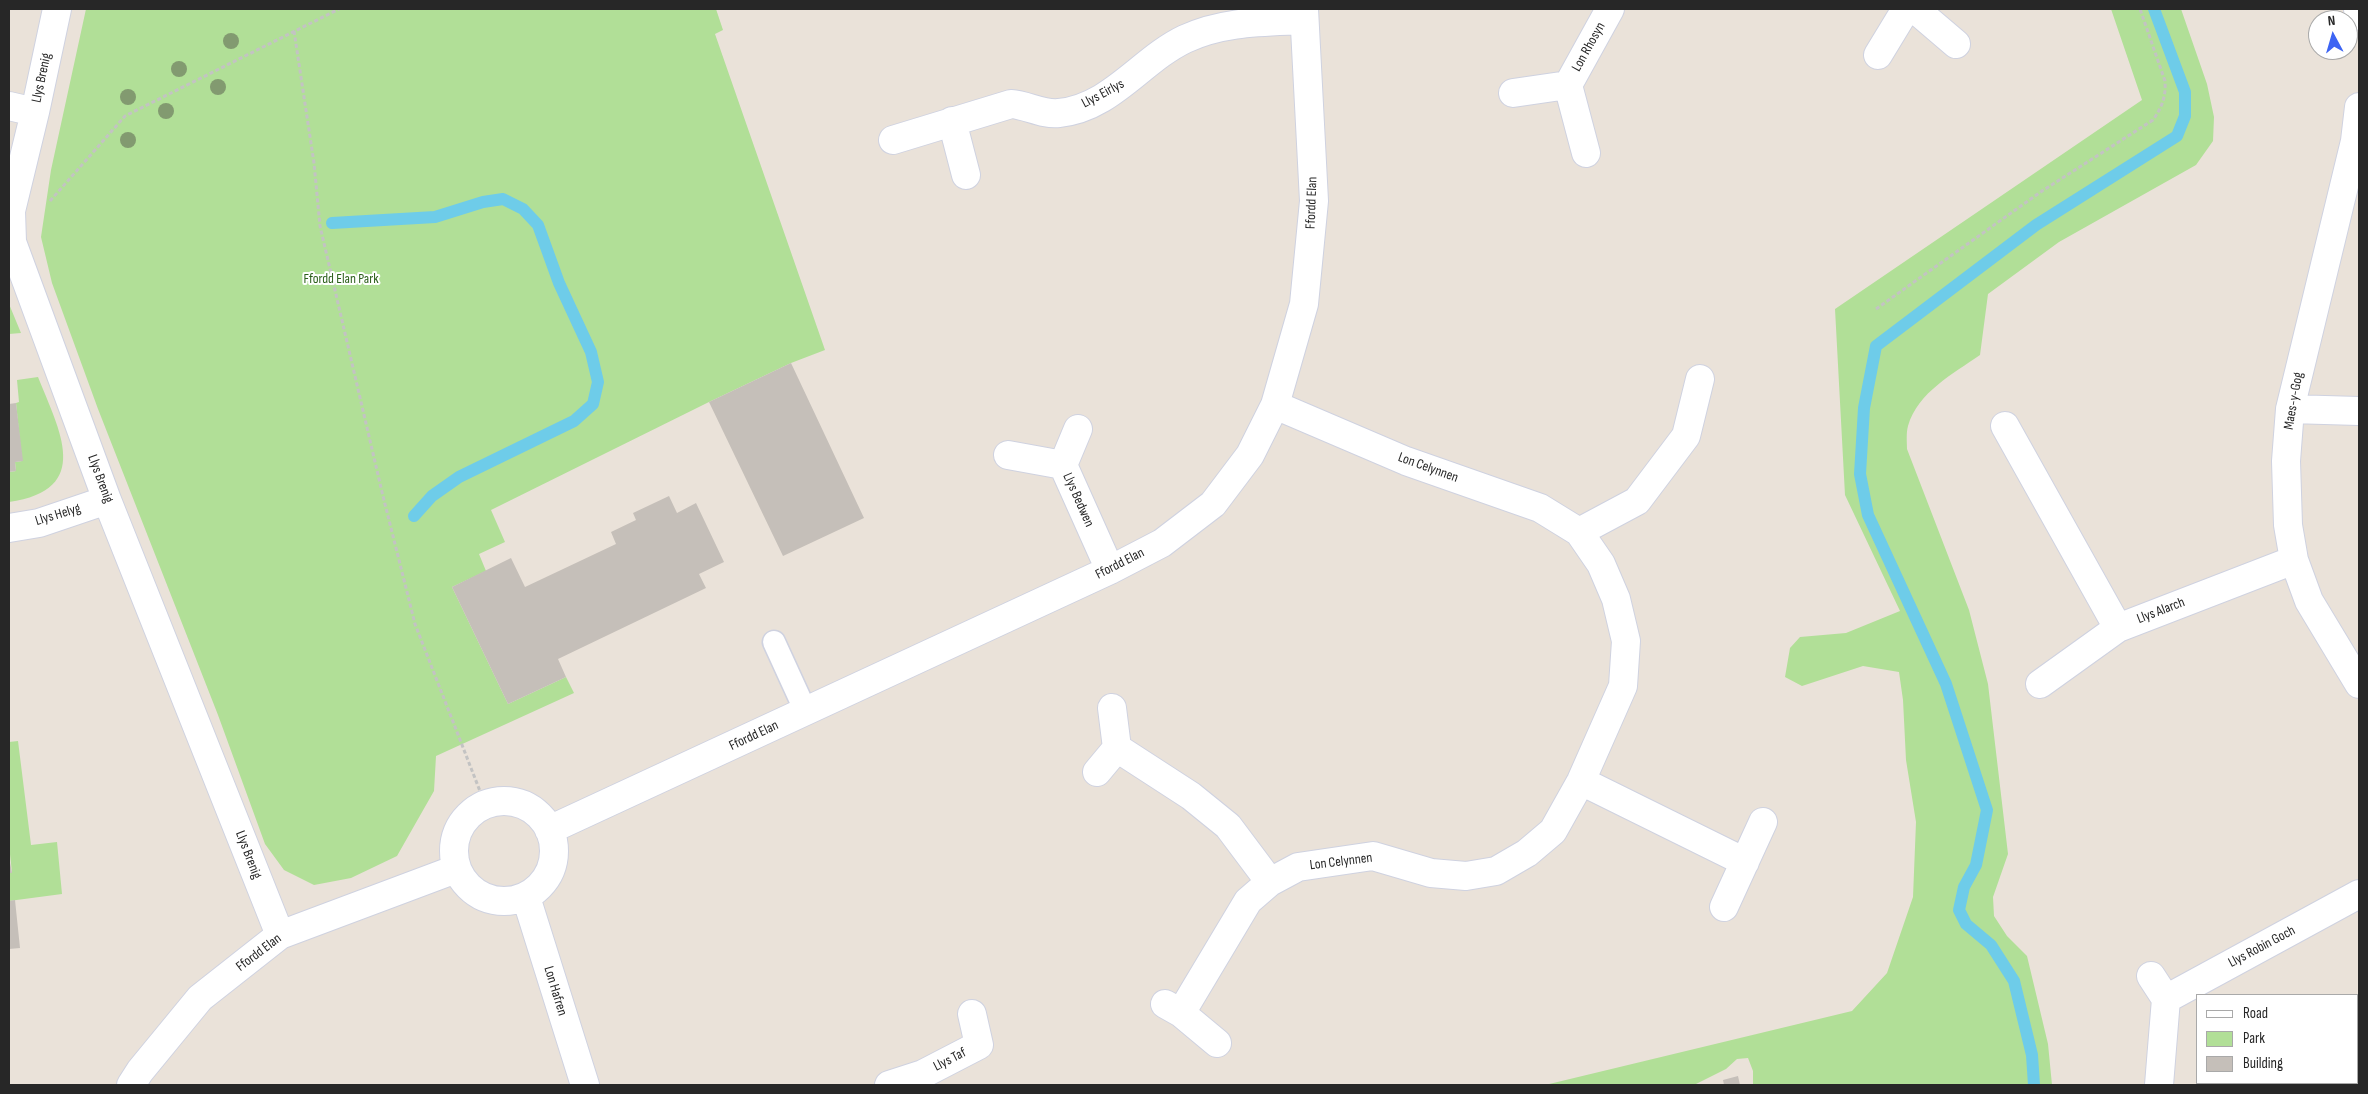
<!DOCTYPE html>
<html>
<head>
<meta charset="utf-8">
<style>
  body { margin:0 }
  #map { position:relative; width:2368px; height:1094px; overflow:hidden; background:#eae2d9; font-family:"Sofia Sans Condensed",sans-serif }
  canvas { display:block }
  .frame { position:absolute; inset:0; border:10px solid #272727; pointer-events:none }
  .legend { position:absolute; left:2196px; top:994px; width:162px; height:90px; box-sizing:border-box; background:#fff; border:1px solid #a9a9a9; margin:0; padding:6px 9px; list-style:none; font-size:15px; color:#272727 }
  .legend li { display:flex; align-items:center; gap:10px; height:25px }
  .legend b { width:25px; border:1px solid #a9a9a9 }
  .north { position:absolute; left:2308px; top:10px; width:50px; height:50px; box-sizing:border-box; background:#fff; border:1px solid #a9a9a9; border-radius:50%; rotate:354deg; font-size:14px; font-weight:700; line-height:20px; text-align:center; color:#272727 }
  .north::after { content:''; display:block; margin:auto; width:18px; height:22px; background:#3d64f3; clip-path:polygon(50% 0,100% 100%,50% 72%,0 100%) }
</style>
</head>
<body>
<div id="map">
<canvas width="2368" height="1094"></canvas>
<div class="frame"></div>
<ul class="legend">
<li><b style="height:6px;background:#fff"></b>Road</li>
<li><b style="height:14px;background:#b1df97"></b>Park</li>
<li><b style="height:14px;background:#c5bfb9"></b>Building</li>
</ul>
<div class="north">N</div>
</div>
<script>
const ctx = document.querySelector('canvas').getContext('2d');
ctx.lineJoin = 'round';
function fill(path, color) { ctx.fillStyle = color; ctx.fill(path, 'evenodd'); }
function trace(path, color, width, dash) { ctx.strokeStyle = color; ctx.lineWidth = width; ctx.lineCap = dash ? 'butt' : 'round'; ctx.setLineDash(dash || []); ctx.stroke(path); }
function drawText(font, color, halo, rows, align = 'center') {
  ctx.font = font + ' "Sofia Sans Condensed",sans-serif'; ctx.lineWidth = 4; ctx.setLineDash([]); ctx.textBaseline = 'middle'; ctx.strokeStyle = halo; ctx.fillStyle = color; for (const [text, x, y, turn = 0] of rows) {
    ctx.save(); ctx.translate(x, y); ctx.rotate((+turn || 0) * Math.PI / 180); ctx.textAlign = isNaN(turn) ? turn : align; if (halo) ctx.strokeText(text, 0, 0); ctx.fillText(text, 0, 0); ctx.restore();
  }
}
fill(new Path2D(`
  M86,9h630l7,21 -8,4 110,316 -34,13 -82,39 -218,108 14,32 -26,12 7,17 -34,16 56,117 58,-27 8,16 -138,63 -2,35 -37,65 -46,22 -37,7 -30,-15 -19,-26 -47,-129 -120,-306 -46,-126 -11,-46 10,-67z
  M2111,9h70l26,75 7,33 -1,24 -17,24 -137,77 -71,52 -8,61c-27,19 -62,37 -72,71 -2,7 -1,16 -1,23l62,161 19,74 20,170 -15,43 1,19 13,20 20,20 21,88 4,41h-299v-14l-5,-13 -11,1 -11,10 -32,16h-149l307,-74 35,-38 26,-76 3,-75 -10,-62 -3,-60 -4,-28 -36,-6 -61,20 -17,-9 5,-29 10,-11 46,-4 54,-22 -55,-116 -10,-186 307,-209z
  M9,304l12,29 -12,1z
  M38,377c21,53 56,113 -29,125v-30l7,-1 -1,-9 7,-1 -6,-58 3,-1 -2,-22z
  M18,741l13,104 26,-3 5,52 -53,7v-28h3l-3,-28v-103z`), '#b1df97');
trace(new Path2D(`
  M332,223l103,-6 48,-15 20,-3 20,10 15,16 21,58 32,69 7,30 -5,22 -19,17 -115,56 -27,19 -18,20
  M2034,1085l-2,-30 -18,-74 -23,-36 -25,-21 -7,-14 5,-23 12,-22 11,-55 -41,-126 -78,-169 -8,-41 4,-66 12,-62 160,-121 141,-89 8,-20v-24l-31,-83`), '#6ecce9', 12);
fill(new Path2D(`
  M791,363l73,155 -81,38 -74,-154z
  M16,403l7,58 -8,1 1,9 -7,1v-68z
  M669,496l8,17 19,-10 28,59 -25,12 7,14 -148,71 8,18 -58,27 -56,-117 59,-29 14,29 91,-43 -5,-12 25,-12 -3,-7z
  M9,857l3,16h-3z
  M15,900l5,48 -11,1v-48z
  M1738,1076l2,9h-16l-1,-5z`), '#c5bfb9');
const lane = new Path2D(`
  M774,642l32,70`);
const street = new Path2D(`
  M57,9l-22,103 -24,99 1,31 95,258 173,435
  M1915,9l41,35
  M2358,9l1,7
  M1878,55l28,-46
  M1568,85l18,68
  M1513,93l55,-8 42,-76
  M9,106l26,6
  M2359,107l-4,34 -65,268 -4,52 2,64 6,35 15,41 50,83
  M952,121l14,54
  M893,140l118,-36c16,1 32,11 48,9 52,-5 82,-53 126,-74 38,-18 79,-17 119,-19
  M2290,409l69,2
  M2005,426l113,202
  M1078,429l-15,36 47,105
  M1008,455l55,10
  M9,528l30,-5 68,-23
  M1579,532l58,-31 49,-65 14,-57
  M2040,684l78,-56 176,-68
  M1117,748l74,48 37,30 42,56
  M1097,772l20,-24 -5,-40
  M1581,781l164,81
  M454 851a50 50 0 1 1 100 0a50 50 0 1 1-100 0Z
  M549,830l561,-260 52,-27 51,-39 37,-49 25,-50 29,-101 10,-103 -10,-192
  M526,897l59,188
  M1724,907l39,-85
  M2151,976l15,23 -7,86
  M2166,999l193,-105
  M1165,1004l16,9 36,30
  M1181,1013l67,-112 22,-19 28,-15 75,-11 58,17 35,3 30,-5 31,-18 26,-22 28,-50 42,-95 3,-45 -10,-42 -15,-35 -22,-32 -39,-24 -134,-47 -131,-56
  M131,1085l9,-14 60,-73 80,-63 176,-66
  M889,1085l34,-11 56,-29 -7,-31`);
trace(lane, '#cfd2e0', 25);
trace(street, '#cfd2e0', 30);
trace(new Path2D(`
  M294,31l20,132 6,63 62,266 33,132 70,180
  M50,201l75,-85 214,-107
  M1876,309l166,-118 111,-71c9,-13 13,-23 12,-39l-25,-72`), '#c3c3c3', 3, [4, 2.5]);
trace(lane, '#fff', 22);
trace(street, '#fff', 28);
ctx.fillStyle = '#829a70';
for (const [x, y] of [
  [231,41],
  [179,69],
  [218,87],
  [128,97],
  [166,111],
  [128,140]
]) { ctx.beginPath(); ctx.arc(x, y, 8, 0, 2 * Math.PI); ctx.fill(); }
drawText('14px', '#272727', '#fff', [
  ["Lon Rhosyn",1589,47,-61],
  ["Llys Brenig",42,78,-78],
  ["Llys Eirlys",1103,94,-28],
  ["Ffordd Elan",1312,203,-88],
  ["Maes-y-Gog",2294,401,-80],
  ["Lon Celynnen",1428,468,20],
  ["Llys Brenig",100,479,70],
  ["Llys Bedwen",1078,500,66],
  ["Llys Helyg",58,515,-17],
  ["Ffordd Elan",1120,564,-27],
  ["Llys Alarch",2161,611,-21],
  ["Ffordd Elan",754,736,-25],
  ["Llys Brenig",248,855,69],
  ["Lon Celynnen",1341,862,-7],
  ["Llys Robin Goch",2262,947,-28],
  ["Ffordd Elan",259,953,-37],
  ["Lon Hafren",555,991,73],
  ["Llys Taf",950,1060,-27]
]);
drawText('14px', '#2c601b', '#fff', [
  ["Ffordd Elan Park",341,279]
]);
</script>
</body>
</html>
